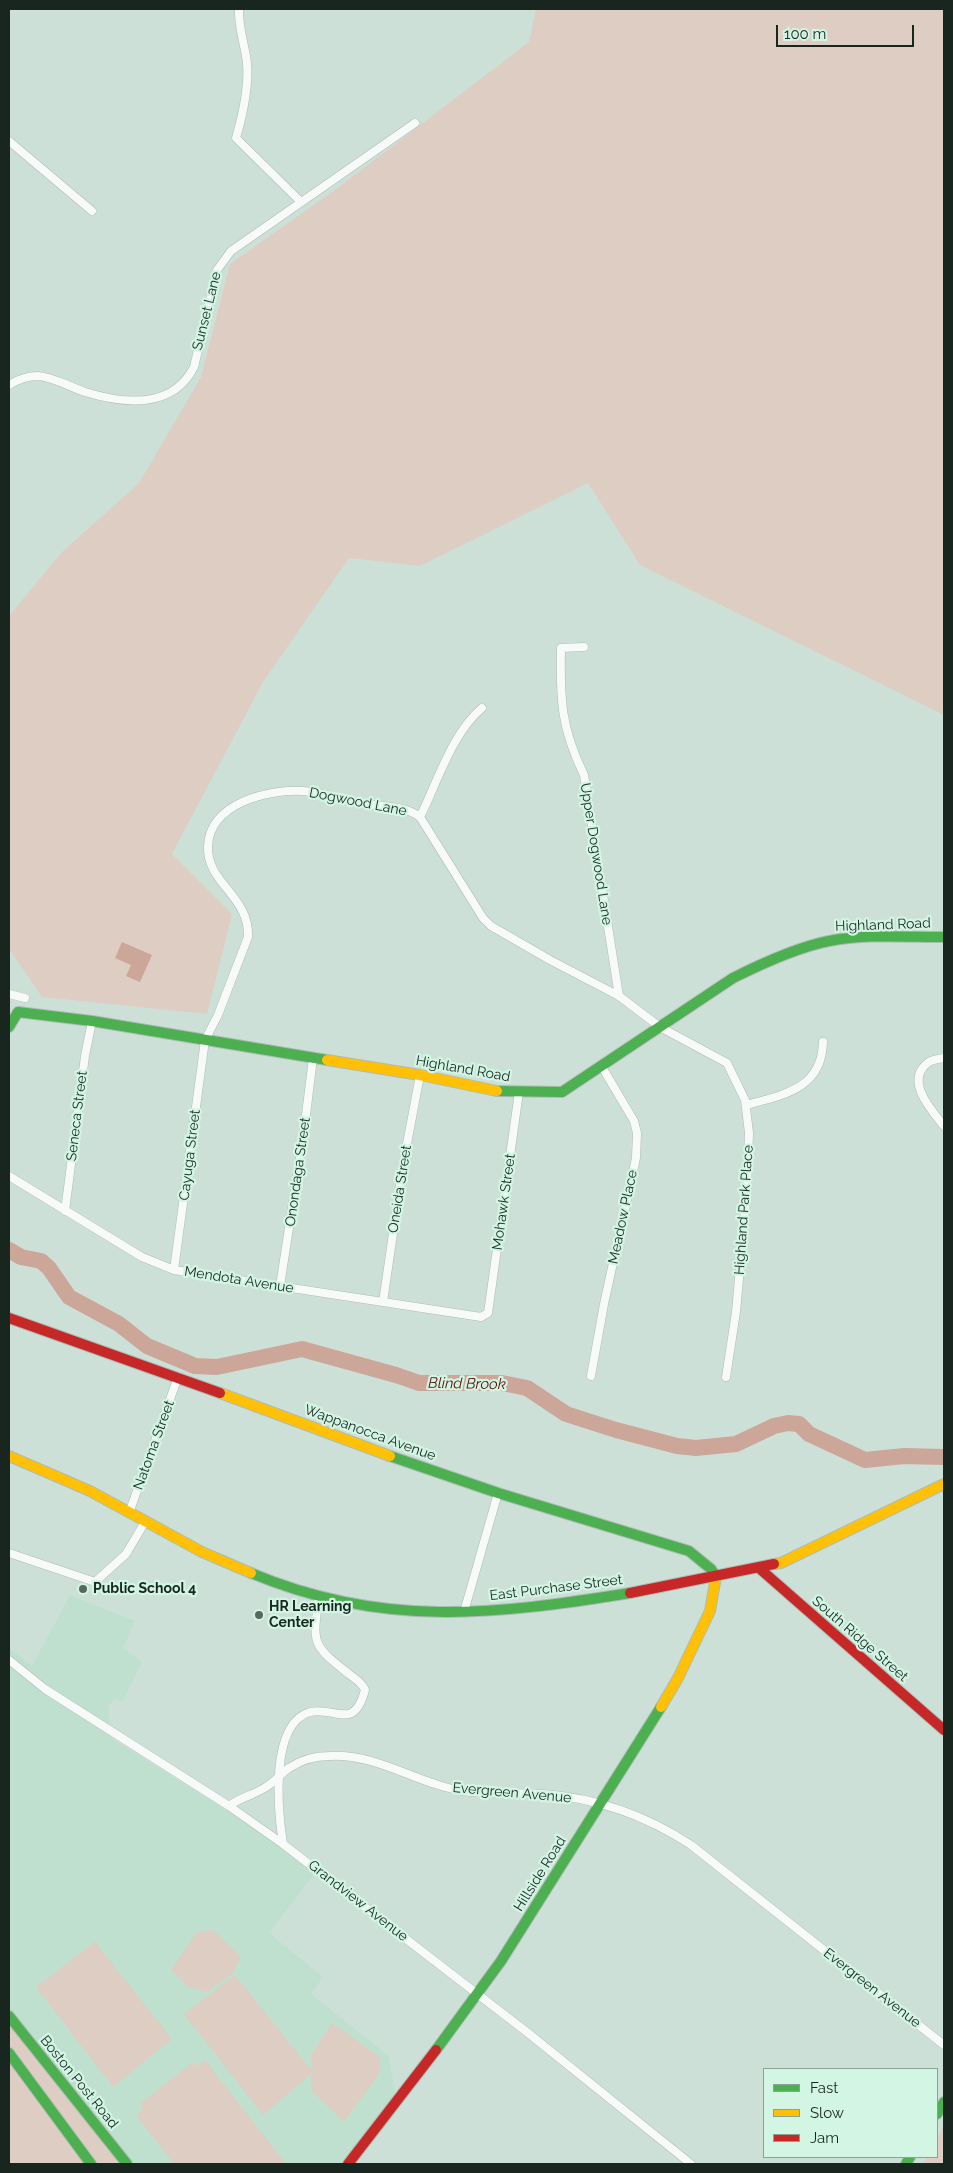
<!DOCTYPE html>
<html>
<head>
<meta charset="utf-8">
<style>
  body { margin:0 }
  #map { position:relative; width:953px; height:2173px; overflow:hidden; background:#cde0d7; font-family:Raleway,sans-serif }
  canvas { display:block }
  .frame { position:absolute; inset:0; border:10px solid #192620; pointer-events:none }
  .legend { position:absolute; left:763px; top:2068px; width:175px; height:90px; box-sizing:border-box; background:#d2f5e4; border:1px solid #88a296; margin:0; padding:6px 9px; list-style:none; font-size:15px; color:#192620 }
  .legend li { display:flex; align-items:center; gap:10px; height:25px }
  .legend b { width:25px; border:1px solid #88a296 }
  .scale { position:absolute; left:776px; top:25px; width:138px; height:22px; box-sizing:border-box; border:2px solid #192620; border-top:0; padding-left:6px; font-size:15px; line-height:18px; white-space:nowrap; color:#192620; -webkit-text-stroke:4px #d2f5e4; paint-order:stroke }
</style>
</head>
<body>
<div id="map">
<canvas width="953" height="2173"></canvas>
<div class="frame"></div>
<ul class="legend">
<li><b style="height:6px;background:#4caf50"></b>Fast</li>
<li><b style="height:6px;background:#ffc107"></b>Slow</li>
<li><b style="height:6px;background:#c62828"></b>Jam</li>
</ul>
<div class="scale">100 m</div>
</div>
<script>
const ctx = document.querySelector('canvas').getContext('2d');
ctx.lineJoin = 'round';
function fill(path, color) { ctx.fillStyle = color; ctx.fill(path, 'evenodd'); }
function trace(path, color, width, dash) { ctx.strokeStyle = color; ctx.lineWidth = width; ctx.lineCap = dash ? 'butt' : 'round'; ctx.setLineDash(dash || []); ctx.stroke(path); }
function drawText(font, color, halo, rows, align = 'center') {
  ctx.font = font + ' Raleway,sans-serif'; ctx.lineWidth = 4.5; ctx.setLineDash([]); ctx.textBaseline = 'middle'; ctx.strokeStyle = halo; ctx.fillStyle = color; for (const [text, x, y, turn = 0] of rows) {
    ctx.save(); ctx.translate(x, y); ctx.rotate((+turn || 0) * Math.PI / 180); ctx.textAlign = isNaN(turn) ? turn : align; if (halo) ctx.strokeText(text, 0, 0); ctx.fillText(text, 0, 0); ctx.restore();
  }
}
fill(new Path2D(`
  M70,1595l65,26 -12,27 19,14 -20,40 -7,-4 -7,9 3,31 154,97 50,38 -46,60 54,44 -12,17 78,62 7,43 -52,65h-212l-123,-156v-360l23,18z`), '#bfdfcf');
fill(new Path2D(`
  M536,9h408v706l-304,-150 -52,-82 -168,83 -71,-8 -86,124 -91,172 60,60 -25,100 -165,-17 -33,-48v-333l52,-63 78,-70 62,-106 29,-113 109,-77 190,-145z
  M213,1930l28,27 -8,16 -26,19 -19,-5 -17,-17 26,-38z
  M95,1942l77,97 -59,48 -77,-100z
  M235,1975l76,95 1,-17 20,-30 48,34 -1,17 -35,48 -33,-32v-16l-48,41 -79,-101z
  M9,2022l95,119 1,6 7,4 10,13h-24l-89,-120z
  M9,2059l78,105h-78z
  M205,2060l81,104h-112l-38,-49 7,-6 -3,-5 53,-42 4,5z
  M944,2125v39h-21l4,-7h10v-18z`), '#decdc3');
fill(new Path2D(`
  M122,942l30,13 -12,27 -14,-6 5,-11 -16,-7z`), '#cca699');
trace(new Path2D(`
  M9,1250l12,7 20,4 8,7 20,29 50,27 28,22 48,20 22,1 85,-18 94,26 23,8h83l25,5 39,26 50,16 61,16 19,2 40,-4 38,-18 14,-3 11,1 10,10 56,26 39,-4 40,1`), '#cca699', 16);
const street = new Path2D(`
  M239,9c-1,18 6,36 8,54 2,25 -4,51 -11,75l64,63
  M9,141l83,70
  M9,385c8,-5 19,-9 29,-9 16,1 32,11 47,16 39,12 88,17 109,-25l23,-97 14,-19 184,-128
  M584,647l-23,1c-1,52 0,80 23,127l35,221
  M420,817c17,-34 32,-84 62,-109
  M9,994l16,4
  M944,1058c-4,1 -11,1 -15,4 -26,18 3,49 15,64
  M746,1105c37,-10 76,-16 77,-63
  M9,1176l133,81 32,13 307,47 7,-4 31,-221
  M65,1211l20,-155 7,-35
  M174,1270l31,-230 13,-25 30,-78c2,-41 -42,-54 -40,-91 2,-43 60,-57 95,-55 19,1 37,8 56,12 20,4 44,1 61,14l63,101 8,8 59,34 69,36 41,31 67,36 18,37 4,33 -2,56 -11,123 -10,65
  M280,1286l24,-155 9,-73
  M383,1302l20,-137 17,-90
  M591,1376l13,-72 32,-146 1,-25 -3,-12 -32,-54
  M129,1513l49,-136
  M9,1553l86,29 31,-28 19,-32
  M464,1612l34,-119
  M9,1660l36,29 184,117 54,38 245,189 163,131
  M229,1806c12,-9 25,-11 37,-19 9,-5 15,-14 23,-19 12,-8 26,-12 40,-12 48,-3 88,28 134,35 27,4 53,1 80,3 53,4 104,22 148,51l253,200
  M283,1844c-5,-32 -14,-120 27,-132 24,-6 44,20 55,-22 -4,-9 -9,-10 -16,-16 -37,-29 -37,-30 -30,-77`);
const fast = new Path2D(`
  M9,1027l9,-15 74,9 235,39
  M497,1091l65,1 171,-114c28,-14 65,-31 96,-37 37,-7 77,-4 115,-4
  M390,1456l108,37 191,58 22,18 5,8
  M251,1573c131,55 243,42 379,20
  M9,2016l118,148
  M436,2050l65,-89 160,-254
  M9,2053l82,111
  M937,2114l7,-12
  M906,2164l4,-7`);
const slow = new Path2D(`
  M327,1060l93,15 77,16
  M220,1393l170,63
  M9,1456l81,35 112,61 49,21
  M774,1564l7,-1 163,-79
  M661,1707l17,-29 32,-67 6,-34`);
const jam = new Path2D(`
  M9,1318l211,75
  M759,1568l185,162
  M630,1593l144,-29
  M348,2164l88,-114`);
trace(street, '#adbcb5', 9);
trace(fast, '#adbcb5', 12);
trace(slow, '#adbcb5', 12);
trace(jam, '#adbcb5', 12);
trace(street, '#f8faf9', 8);
trace(fast, '#4caf50', 10);
trace(slow, '#ffc107', 10);
trace(jam, '#c62828', 10);
for (const [x, y, r, color] of [
  [83,1589,5,"#586760"],
  [259,1615,5,"#586760"]
]) { const dot = new Path2D(); dot.arc(x, y, r, 0, 2 * Math.PI); ctx.fillStyle = color; ctx.fill(dot); trace(dot, '#d2f5e4', 2); }
drawText('14px', '#192620', '#d2f5e4', [
  ["Sunset Lane",207,311,-76],
  ["Dogwood Lane",358,802,11],
  ["Upper Dogwood Lane",596,854,81],
  ["Highland Road",883,925,-2],
  ["Highland Road",463,1069,10],
  ["Seneca Street",77,1116,-83],
  ["Cayuga Street",190,1155,-83],
  ["Onondaga Street",298,1172,-82],
  ["Oneida Street",400,1189,-81],
  ["Mohawk Street",504,1202,-82],
  ["Highland Park Place",744,1210,-86],
  ["Meadow Place",623,1217,-78],
  ["Mendota Avenue",239,1280,9],
  ["Wappanocca Avenue",370,1433,20],
  ["Natoma Street",154,1445,-70],
  ["East Purchase Street",556,1588,-7],
  ["South Ridge Street",860,1639,41],
  ["Evergreen Avenue",512,1793,5],
  ["Hillside Road",540,1874,-58],
  ["Grandview Avenue",358,1901,38],
  ["Evergreen Avenue",872,1988,38],
  ["Boston Post Road",79,2082,51]
]);
drawText('bold 14px', '#192620', '#d2f5e4', [
  ["Public School 4",93,1589],
  ["HR Learning",269,1607],
  ["Center",269,1623]
], 'left');
drawText('italic 15px', '#5a0e02', '#d2f5e4', [
  ["Blind Brook",467,1384,1]
]);
</script>
</body>
</html>
